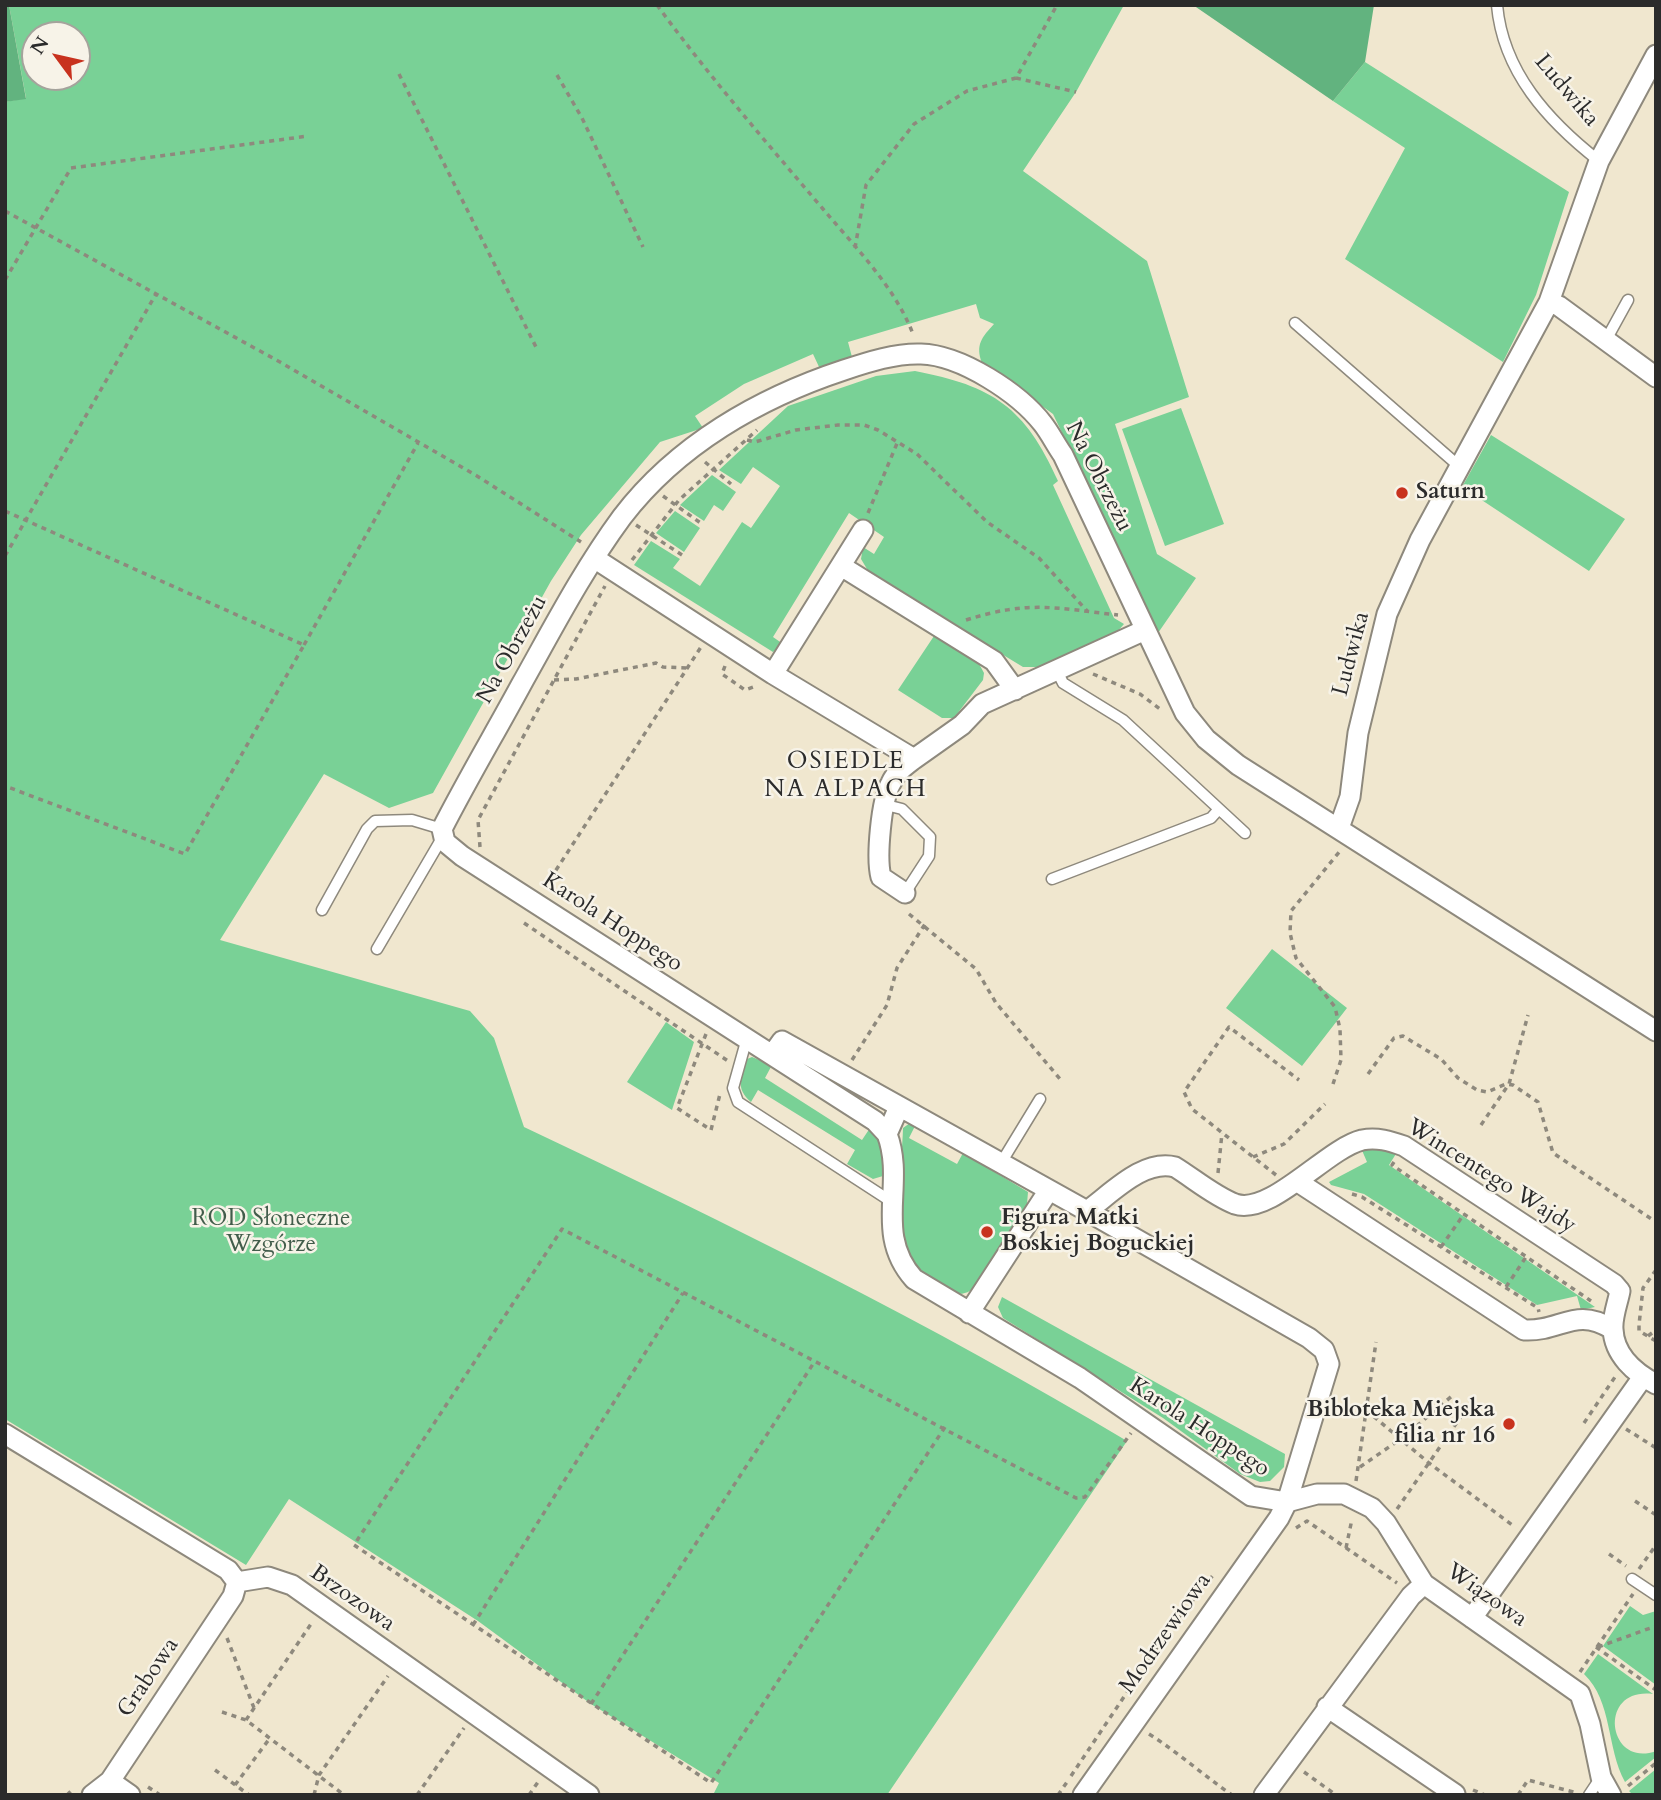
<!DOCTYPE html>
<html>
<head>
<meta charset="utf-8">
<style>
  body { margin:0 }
  #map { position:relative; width:1661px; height:1800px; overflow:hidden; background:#f0e7cf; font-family:Cardo,serif }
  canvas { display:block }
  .frame { position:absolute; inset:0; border:7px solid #2b2b2b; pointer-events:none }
  .north { position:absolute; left:21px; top:21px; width:70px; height:70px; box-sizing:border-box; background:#f7f3e8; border:2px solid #a5a39c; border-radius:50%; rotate:303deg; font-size:19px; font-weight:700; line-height:28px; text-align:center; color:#2b2b2b }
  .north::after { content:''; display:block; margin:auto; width:24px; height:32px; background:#c8321e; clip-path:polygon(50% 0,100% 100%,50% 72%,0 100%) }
</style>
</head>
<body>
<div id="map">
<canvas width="1661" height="1800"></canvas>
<div class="frame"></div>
<div class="north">N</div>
</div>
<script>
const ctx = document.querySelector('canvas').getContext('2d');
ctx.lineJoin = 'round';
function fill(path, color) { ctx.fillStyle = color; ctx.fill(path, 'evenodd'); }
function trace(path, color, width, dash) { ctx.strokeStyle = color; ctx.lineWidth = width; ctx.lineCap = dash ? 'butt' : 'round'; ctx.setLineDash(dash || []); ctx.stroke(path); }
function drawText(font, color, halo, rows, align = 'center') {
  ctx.font = font + ' Cardo,serif'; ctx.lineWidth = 5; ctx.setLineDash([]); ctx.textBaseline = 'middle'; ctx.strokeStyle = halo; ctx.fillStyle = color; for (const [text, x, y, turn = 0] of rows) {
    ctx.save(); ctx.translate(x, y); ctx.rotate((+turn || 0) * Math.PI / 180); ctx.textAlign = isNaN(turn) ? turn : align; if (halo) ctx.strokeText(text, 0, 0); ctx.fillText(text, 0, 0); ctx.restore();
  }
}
fill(new Path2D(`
  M9,5h1115l-48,87 -53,79 124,90 42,136 -74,27 42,130 39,24 -38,55 -105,-219 -71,-51c-7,-18 0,-26 12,-39l-14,-6 -4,-14 -128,38 4,15 -32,12 -7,-15 -69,30 -49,32 8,12 -43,14 -79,93 -30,46 -118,212 -44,15 -65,-34 -104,166 250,71 24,27 30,89c205,97 408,197 603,314l-240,354h-174l6,-12 -128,-79 -113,-83 -189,-122 -43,66 -241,-146v-1317l21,-4zM35,35h42v42h-42z
  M1365,62l204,130 -33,103 -33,67 -158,-103 60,-111 -72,-47z
  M915,371c78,15 110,36 143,110l-5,4 61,133 10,6 -7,8 -75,35h-19l-153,-93 -9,-15 2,-12 11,7 10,-17 -35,-24 -76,124 10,7 -10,8 -139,-87 17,-24 29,18 -7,9 27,18 42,-64 9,6 29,-42 -27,-19 -12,17 -22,-14 69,-64 88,-30z
  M1181,408l43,116 -59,22 -43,-117z
  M1491,435l134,84 -36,52 -127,-84z
  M712,475l24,17 -13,19 -9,-6 -10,16 -24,-16z
  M675,511l25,17 -16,24 -28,-19z
  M934,636h5l38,24 7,13 -1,7 -29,38h-12l-44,-28z
  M1272,949l75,59 -45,58 -76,-58z
  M666,1022l28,20 -22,68 -45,-28z
  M752,1057l20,8 -7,13 97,62 8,-12c13,12 19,31 13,48l-10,3 -26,-15 8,-14 -97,-60 -7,12c-16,-14 -10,-24 -4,-43z
  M910,1123l5,3 -6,12 48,26 6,-11 65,39 -1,12 -52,83c-12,11 -21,7 -33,-1 -12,-6 -23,-12 -30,-23 -21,-34 -10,-96 -9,-135z
  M1361,1148l38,1 -10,16 206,142 -14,3 -4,-14 -40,9 -173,-111 -33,-9 -2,-3 38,-20z
  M1002,1297l283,157 -1,13 -14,14 -10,1 -20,-8 -77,-56 -160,-100 -5,-11z
  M1630,1606l13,9 13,-4v74l-53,-39z
  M1598,1654l55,40c-57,-7 -45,75 3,57v6l-31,25c-19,-35 -12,-80 -41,-108z
  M1656,1769v26h-23l-4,-4z`), '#79d196');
fill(new Path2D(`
  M5,5h4l17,94 -21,3z
  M1193,5h181l-9,57 -32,39z`), '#62b37f');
const lane = new Path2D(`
  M1497,5c6,67 51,116 102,156
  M1295,323l165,144
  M1606,340l22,-40
  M1057,671l6,12 60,37 122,113
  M886,805l16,4 28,28 -1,19 -24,37
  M1052,879l159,-61 8,-9
  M322,910l45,-81 8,-8 37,-1 30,9
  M377,949l65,-111
  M747,1038l-14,50 5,14 154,100
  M1001,1163l39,-64
  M1632,1579l24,16
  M1589,1795l12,-18`);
const street = new Path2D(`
  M1549,302l10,4 97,71
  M594,558l179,116 141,85 48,-34 20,-21 163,-74
  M841,566l153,95 21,29
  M773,674l90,-144
  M1339,828l11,-31 8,-64 29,-119 33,-74 129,-238 50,-141 57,-106
  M905,893l-24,-16c-5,-19 0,-77 10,-94 5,-11 14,-17 23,-24
  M1656,1031l-418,-266 -32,-26 -21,-26 -122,-258c-7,-10 -13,-22 -20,-31 -24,-31 -82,-69 -122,-70 -25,-1 -53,8 -77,16 -85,28 -167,75 -222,147 -39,53 -69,111 -101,168 -26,48 -54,95 -79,144l3,13 17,14 310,199 10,-14 305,170c25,-18 56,-52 88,-44 18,11 39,29 60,37 36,12 91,-55 127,-64 15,-3 28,1 42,6l210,138 6,7c-2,11 -8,26 -7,38 1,26 22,44 43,55
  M772,1055l103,66 12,13
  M899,1107l-12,27c19,50 -14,99 27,145l166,99 171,118 36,6 30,-8h27l28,14 14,15 38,61 156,110 10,30 11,53 10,18
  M1298,1182l226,148c37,2 51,-24 88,-1
  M969,1313l80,-123
  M5,1434l223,136 9,12
  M237,1582l31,-5 24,8 297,210
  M1472,1618l171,-241
  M1327,1707l128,87
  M110,1781l20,14
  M92,1795l18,-14 123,-185 4,-14
  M1083,1795l196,-277 8,-16 42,-138 -5,-14 -15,-12 -222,-127
  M1264,1795l147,-199 13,-12`);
trace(lane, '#8e897d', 13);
trace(street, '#8e897d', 23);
trace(new Path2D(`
  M657,5c52,71 109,137 166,204 32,38 72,78 90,125
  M399,74l137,273
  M557,75l25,43 61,129
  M1016,78l60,14
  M5,211l275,151 197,114 104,66
  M855,248l11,-63 48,-61 53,-33 49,-13 41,-73
  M5,280l66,-112 237,-32
  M747,440l8,2 41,-12 42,-5h26l14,5 39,24 70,68 52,36 49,54
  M705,462l26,22
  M663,496l39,28
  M5,511l299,134 -119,209 -180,-68
  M868,513l30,-72
  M636,525l46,30
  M5,556l151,-262
  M632,560l47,-60 78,-70
  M966,620c63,-20 89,-12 152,-5
  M304,645l114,-202
  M725,666l-3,8 23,16 11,-4
  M1093,674l47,20 20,15
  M554,680l22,-1 80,-16 7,4 24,1
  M480,847l-2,-27 127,-234
  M545,887l156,-240
  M909,914l67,55 20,34 64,76
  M524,923l204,138
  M706,1034l-29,74 34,22 9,-36
  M852,1060l35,-55 10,-37 28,-44
  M1368,1074l26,-36 9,-2 38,23 17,19 19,12 10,2 19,-8 7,1 25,17 15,51 103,69
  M1333,1084l8,-24 -1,-31 -5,-22 -39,-49 -6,-25 1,-22 49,-60
  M1481,1125l28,-41 19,-69
  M1253,1157l31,-13 41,-40
  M1394,1162l-2,3 199,136
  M1218,1173l4,-40
  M1276,1175l-84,-66 -8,-17 45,-65 70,53
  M1352,1194l10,3 176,111 1,4
  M1441,1247l23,-33
  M1656,1270l-13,18 -4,37v6l17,10
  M1506,1287l20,-30
  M1648,1336l8,-6
  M1366,1410l63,53 86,64
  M1584,1423l31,-46
  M945,1427l-234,356 -357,-238 208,-316 514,269 9,-1 46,-64
  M1626,1429l30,19
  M1360,1467l45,-31 48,-41
  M1356,1481l20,-139
  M1635,1501l21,14
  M1397,1509l74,-107
  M1296,1528l11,-7 90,62
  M1346,1548l6,-29
  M1609,1554l17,12
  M1639,1569l17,-24
  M473,1625l210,-332
  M227,1638l27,70
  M1596,1647l60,43
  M1598,1647l58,-21
  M1580,1672l53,-78
  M591,1704l224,-343
  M222,1712l24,8 98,75
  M246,1720l67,-99
  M1149,1734c30,19 54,41 83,61
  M215,1770l34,25
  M1304,1772l32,23
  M1071,1776l97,-145 46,-57
  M235,1785l35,-47
  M1628,1786l28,-23
  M148,1787l12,8
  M1473,1790l12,5
  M67,1795l6,-6
  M314,1795l5,-20 69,-99
  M417,1795l47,-67
  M529,1795l9,-13
  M1058,1795l9,-13
  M1518,1795l10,-15 49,13`), '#8e897d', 3.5, [5, 5]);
trace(lane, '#fff', 10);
trace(street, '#fff', 19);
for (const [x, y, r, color] of [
  [1402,493,7,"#c8321e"],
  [987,1232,7,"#c8321e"],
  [1509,1424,7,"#c8321e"]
]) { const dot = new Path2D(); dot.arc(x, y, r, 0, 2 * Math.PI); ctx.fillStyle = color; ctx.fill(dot); trace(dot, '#f7f3e8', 2.5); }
drawText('23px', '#2b2b2b', '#f7f3e8', [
  ["Ludwika",1566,91,50],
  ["Na Obrzeżu",1098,477,63],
  ["Na Obrzeżu",513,650,-61],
  ["Ludwika",1352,654,-75],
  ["Karola Hoppego",612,923,33],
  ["Wincentego Wajdy",1491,1177,32],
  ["Karola Hoppego",1199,1428,33],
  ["Wiązowa",1486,1596,35],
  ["Brzozowa",352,1599,35],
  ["Modrzewiowa",1166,1634,-55],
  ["Grabowa",149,1678,-56]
]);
drawText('bold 23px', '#2b2b2b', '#f7f3e8', [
  ["Saturn",1416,493],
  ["Figura Matki",1001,1219],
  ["Boskiej Boguckiej",1001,1245],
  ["Bibloteka Miejska",1495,1411,"right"],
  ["filia nr 16",1495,1437,"right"]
], 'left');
drawText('23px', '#425d4b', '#f7f3e8', [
  ["ROD Słoneczne",271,1220],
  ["Wzgórze",271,1246]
]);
ctx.letterSpacing = '2px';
drawText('24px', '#2b2b2b', '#f7f3e8', [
  ["OSIEDLE",846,762],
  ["NA ALPACH",846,790]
]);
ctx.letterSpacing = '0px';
</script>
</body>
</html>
